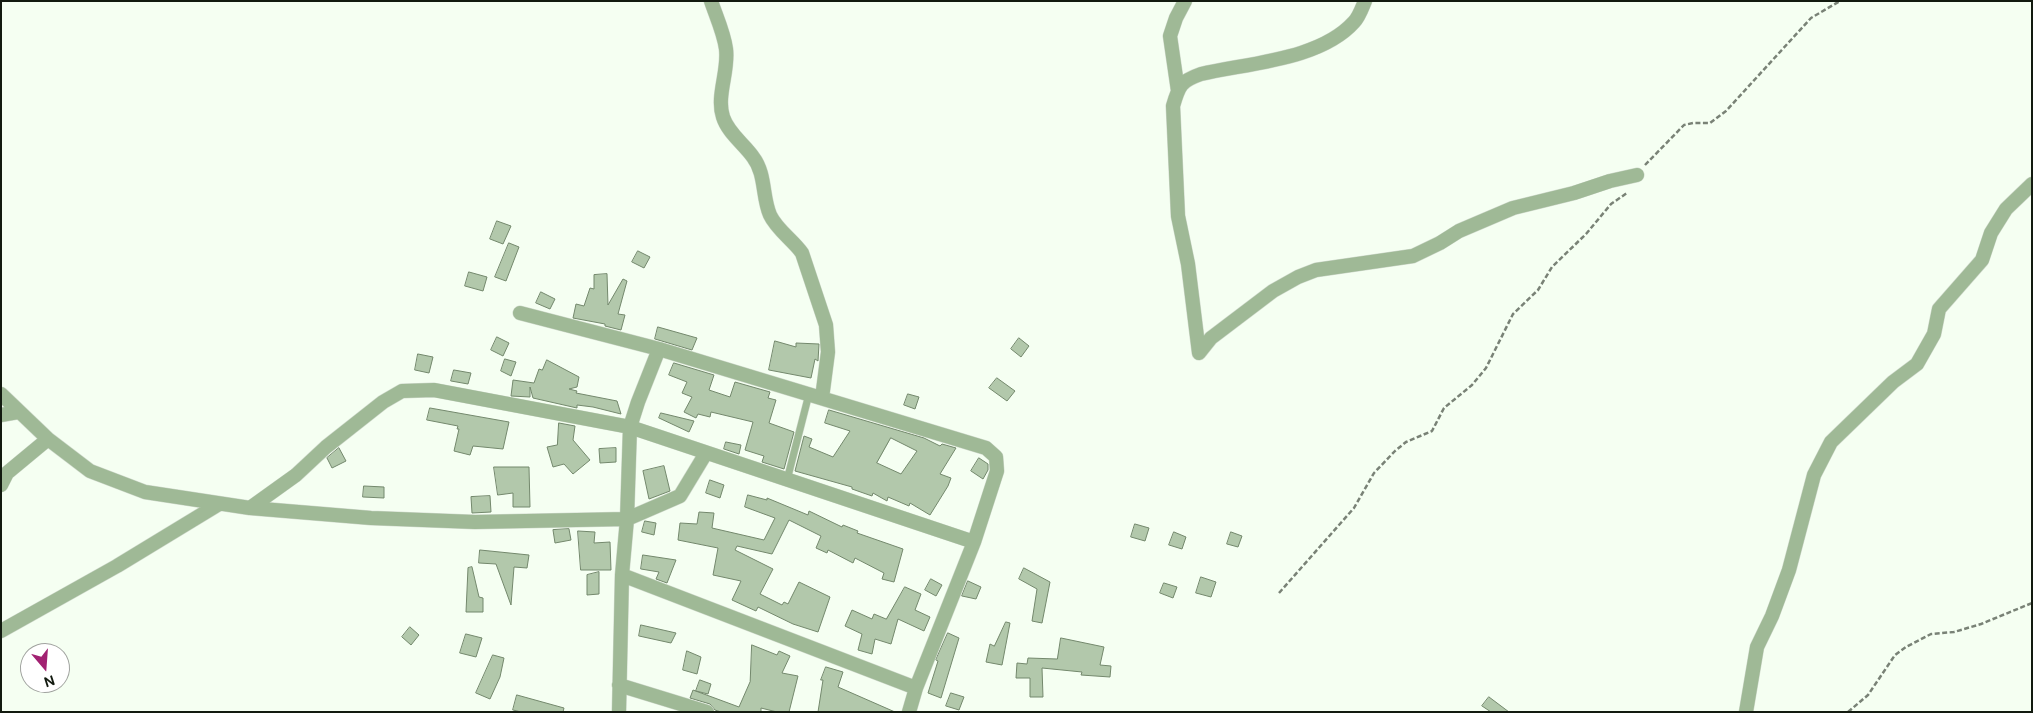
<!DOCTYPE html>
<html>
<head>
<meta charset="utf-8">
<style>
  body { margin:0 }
  #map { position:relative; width:2033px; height:713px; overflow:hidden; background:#f5fff2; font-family:"DM Sans",sans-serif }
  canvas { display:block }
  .frame { position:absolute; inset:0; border:2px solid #121a0f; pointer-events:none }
  .north { position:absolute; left:20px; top:643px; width:50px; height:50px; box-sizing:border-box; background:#fff; border:1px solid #a0a39f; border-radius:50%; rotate:162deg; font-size:14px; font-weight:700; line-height:20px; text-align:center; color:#121a0f }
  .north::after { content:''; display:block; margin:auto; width:18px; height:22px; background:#a22172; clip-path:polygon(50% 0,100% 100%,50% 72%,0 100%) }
</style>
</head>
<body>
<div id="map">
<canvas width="2033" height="713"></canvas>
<div class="frame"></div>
<div class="north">N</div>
</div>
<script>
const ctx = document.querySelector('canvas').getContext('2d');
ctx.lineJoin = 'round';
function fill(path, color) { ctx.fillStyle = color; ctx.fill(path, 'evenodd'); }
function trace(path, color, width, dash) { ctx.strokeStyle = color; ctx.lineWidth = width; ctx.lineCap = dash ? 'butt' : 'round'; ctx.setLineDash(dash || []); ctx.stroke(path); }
const building = new Path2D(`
  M497,221l14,5 -8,18 -13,-5z
  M509,243l10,4 -13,34 -11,-4z
  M638,251l12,6 -6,11 -12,-6z
  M469,272l18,5 -4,14 -18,-5z
  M607,274l1,31 15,-26 4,2 -9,33 7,1 -4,15 -16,-4v-2l-32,-6 3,-14 8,2 6,-18 4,1v-14z
  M541,292l14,7 -5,10 -14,-6z
  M658,327l39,11 -5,12 -37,-11z
  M497,337l12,6 -6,13 -12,-6z
  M1019,338l10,8 -8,11 -10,-8z
  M775,341l21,6v-4l23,1 -1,17 -3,-2 -4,19 -42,-8z
  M418,354l15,3 -4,16 -14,-3z
  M505,359l11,3 -5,14 -10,-5z
  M547,360l32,17 -2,10 -8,2 8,2 -1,2 41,8 4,13 -28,-7 -16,-2v3l-44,-10 -3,-11v10l-19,-1 2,-16 21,3 5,-14 3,1z
  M674,363l40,12 -5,15 21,7 5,-15 35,10 -2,6 8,2 -7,23 25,9 -10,37 -22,-7 2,-6 -19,-6 8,-28 -42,-10 -1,5 -12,-3 -2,4 -12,-6 8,-15 -10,-4 5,-11 -18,-7z
  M454,370l17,3 -3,11 -17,-3z
  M997,378l18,13 -8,10 -18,-13z
  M908,394l11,3 -4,12 -11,-4z
  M430,408l79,14 -6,27 -30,-3 -3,9 -16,-4 5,-22h-2l1,-3 -31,-6z
  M829,410l95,28 16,8 2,-2 14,4 -16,26 11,4 -3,8 -18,29 -20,-12 -1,3 -21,-9 -1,4 -14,-8 -1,3 -20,-7v-2l-57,-16 9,-35 8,3 -3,8 24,10 17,-26 -25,-8zM891,438l26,13 -16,23 -24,-11z
  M661,413l33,8 -5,11 -30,-14z
  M559,423l16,3 -2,14 17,20 -17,14 -9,-10 -11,3 -6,-20 10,-2z
  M726,442l15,3 -2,9 -15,-5z
  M339,448l7,13 -14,7 -5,-10z
  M616,448v14l-16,1 -1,-14z
  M979,458l9,6v6l-5,9 -12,-8z
  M664,466l6,25 -21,8 -6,-28z
  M494,467h35l1,40h-17v-14l-15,2z
  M710,480l14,5 -4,13 -14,-5z
  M364,486l20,1v11l-21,-1z
  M748,495l19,5v-2l41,17 1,-4 33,16 1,-2 15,6 -1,2 46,16 -9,33 -12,-3 2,-6 -29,-15 -2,5 -25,-13 -1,3 -11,-5 5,-12 -32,-16 -17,34 -35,-8 -2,4 38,19 -13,25 22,11 2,-3 4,2 11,-22 31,15 -12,35 -25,-8 -35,-17 -2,4 -24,-11 9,-19 -28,-6 5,-27 -40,-8 2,-17 17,1 2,-12 15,1 -2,15 52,12 11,-22 -30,-11z
  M490,496l1,16 -19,1 -1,-16z
  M645,521l11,2 -2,12 -12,-3z
  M1135,524l14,4 -4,13 -14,-4z
  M569,529l2,11 -16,3 -2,-13z
  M578,531l17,1 -1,11 16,-1 1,28h-30z
  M1174,532l12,5 -4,12 -13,-4z
  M1231,532l11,4 -4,11 -11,-3z
  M480,550l49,5 -2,13 -13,-1 -3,38 -15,-41 -17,-1z
  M643,555l33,5 -9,23 -11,-4 3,-7 -18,-3z
  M472,567l7,30 4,1v14h-17l2,-44z
  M1024,568l26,14 -8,41 -10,-2 5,-32 -18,-10z
  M599,572v22l-12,1v-20z
  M1201,577l15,5 -5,15 -15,-4z
  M931,579l11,6 -6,11 -11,-6z
  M968,581l13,6 -5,12 -14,-3z
  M1164,583l13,4 -4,11 -13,-5z
  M905,587l16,7 -6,16 15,7 -6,14 -26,-12 -7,25 -16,-5 -3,15 -14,-4 4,-16 -17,-8 7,-16 20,9 2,-5 12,5z
  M1006,622l4,1 -8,42 -16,-3 4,-18 4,2z
  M641,625l35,8 -5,10 -32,-7z
  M410,627l9,8 -8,10 -9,-8z
  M948,633l11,5 -18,60 -13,-5 10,-32 -2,-1z
  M466,634l16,4 -6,19 -16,-4z
  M1061,638l43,9 -4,18 11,1 -1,11 -29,-2 1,-3 -40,-4 1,29h-13v-19h-14l1,-15 10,1 1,-6 29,1z
  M752,645l25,10 2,-4 11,5 -8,17 16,3 -9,36h-12l-16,-4v4h-40l-6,-2 -5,-6 -20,-6 3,-8 46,17 11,-25z
  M687,651l14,6 -4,17 -14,-4z
  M493,655l11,3 -4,19 -10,22 -14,-6z
  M826,667l17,5 -5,15 57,25h-77l5,-32h-2z
  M700,680l11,4 -3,10 -12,-3z
  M951,693l13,4 -5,13 -13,-4z
  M517,695l47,13 -1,4h-42l-8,-2z
  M1489,697l20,15h-18l-9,-6z`);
fill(building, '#b2c8ab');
trace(building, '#73886c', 1);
const service = new Path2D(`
  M787,480l22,-86`);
const minor = new Path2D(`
  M711,1c5,15 13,32 15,48 3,22 -10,47 -3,68 5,16 21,27 30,40 13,17 9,40 17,58 7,15 23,25 32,38l24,72 2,27 -6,46
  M1178,91l-8,-55 6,-18 9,-17
  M520,313l139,36 327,99 10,9 1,14 -23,71 -58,146 -7,24
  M1199,353l12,-15 62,-47 25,-14 18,-7 97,-14 27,-13 19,-12 54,-23 61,-15 36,-12 27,-6
  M1199,353l-11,-89 -10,-48 -5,-110c6,-21 8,-25 28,-32 47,-11 119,-14 153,-52 5,-5 8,-14 11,-21
  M1,394l47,45 42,32 55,21 105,16 121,10 104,4 152,-3 53,-23 26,-43
  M1,415l17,-3
  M1,485l6,-12 41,-34
  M250,508l46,-33 30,-28 57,-45 19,-11 32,-1 196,37 344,115
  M622,575l294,113
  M1,631l116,-65 102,-62
  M619,685l88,27
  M619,712l3,-137 5,-56 3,-92 8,-25 21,-53
  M1746,712l11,-65 15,-31 17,-46 25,-95 17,-33 62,-60 24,-18 17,-30 5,-25 43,-49 9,-27 15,-24 26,-25`);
trace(service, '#d1dace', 8);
trace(minor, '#d1dace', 15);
trace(new Path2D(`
  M1645,165l39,-40 9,-2h17l16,-12 85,-93 29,-17
  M1279,593l75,-85 20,-35 21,-22 11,-9 26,-11 12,-23 28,-23 14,-17 27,-54 25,-24 14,-23 34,-33 25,-30 16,-11
  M1848,712l20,-17 27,-40 11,-8 25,-13 23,-2 27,-8 51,-21`), '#798276', 2.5, [5, 2.5]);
trace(service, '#9fb996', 7);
trace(minor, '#9fb996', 14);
</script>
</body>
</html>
